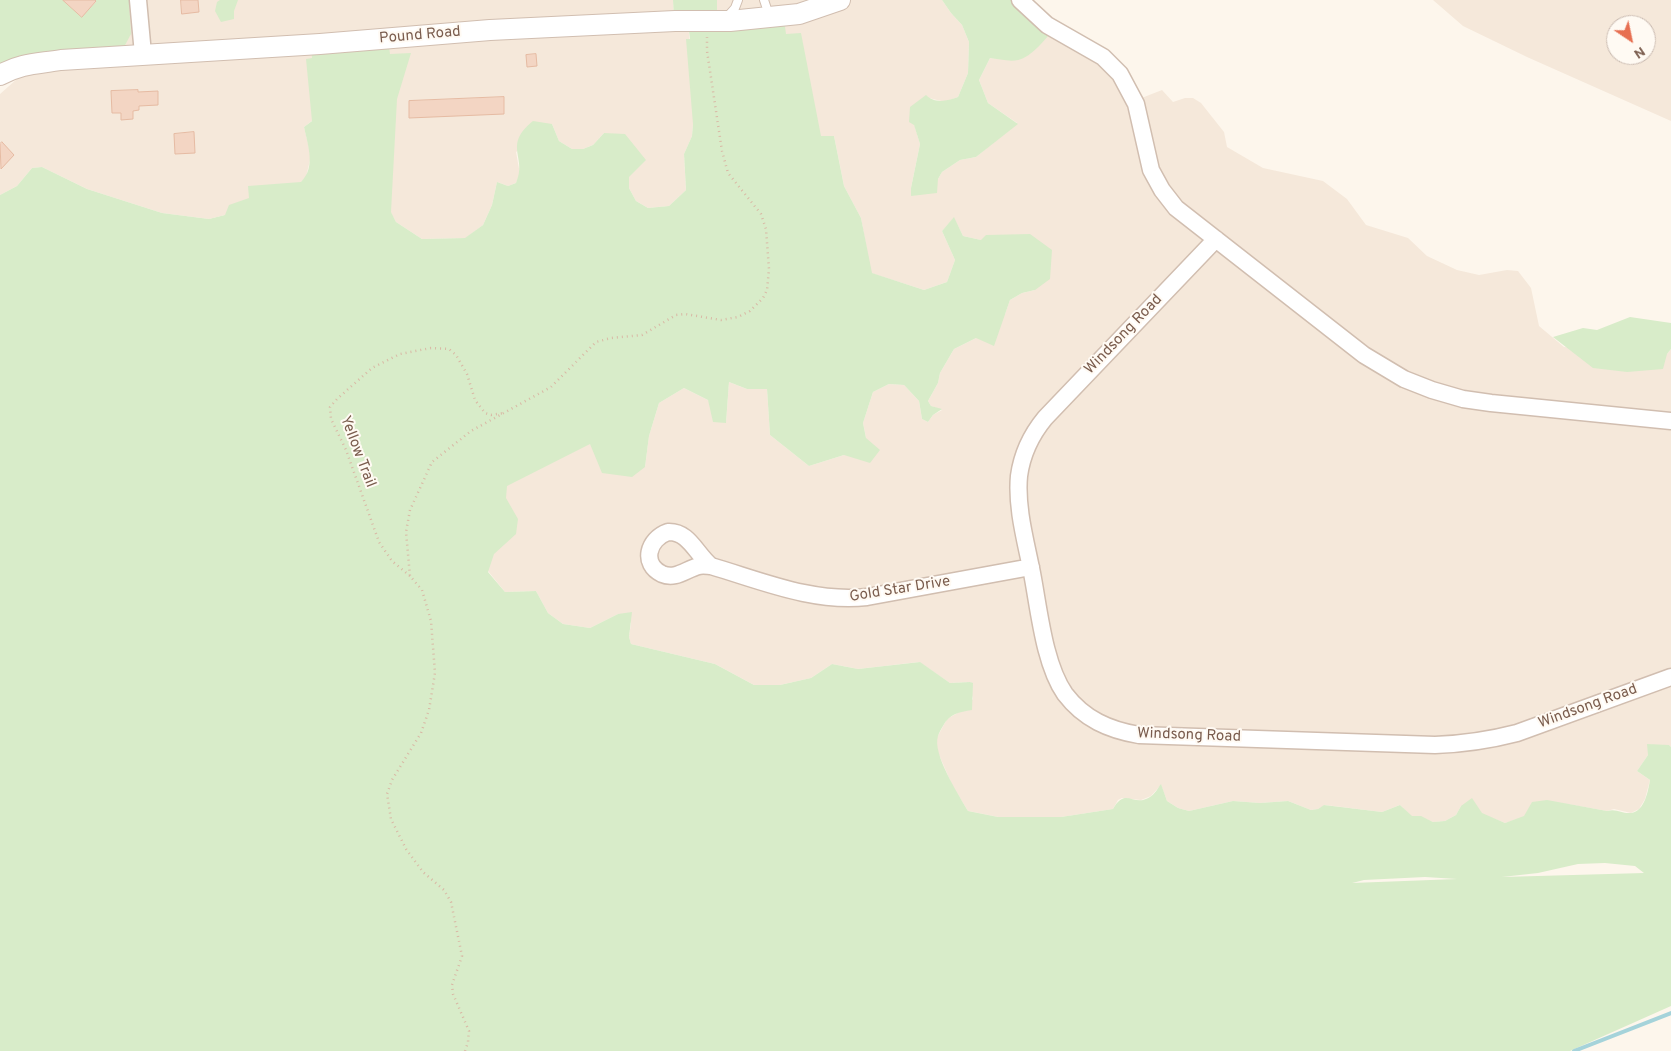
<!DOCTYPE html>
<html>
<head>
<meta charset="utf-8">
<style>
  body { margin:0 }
  #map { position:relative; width:1671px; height:1051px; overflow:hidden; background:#fdf6ec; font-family:Overpass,sans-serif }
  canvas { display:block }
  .north { position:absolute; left:1606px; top:15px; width:50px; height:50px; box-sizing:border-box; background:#fffaf3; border:1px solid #cabbb1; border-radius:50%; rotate:146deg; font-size:14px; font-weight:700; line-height:20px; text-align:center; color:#7a5c4d }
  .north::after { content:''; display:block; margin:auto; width:18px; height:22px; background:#e76f51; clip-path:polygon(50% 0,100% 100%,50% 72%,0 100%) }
</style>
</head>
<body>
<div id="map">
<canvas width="1671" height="1051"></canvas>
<div class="north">N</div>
</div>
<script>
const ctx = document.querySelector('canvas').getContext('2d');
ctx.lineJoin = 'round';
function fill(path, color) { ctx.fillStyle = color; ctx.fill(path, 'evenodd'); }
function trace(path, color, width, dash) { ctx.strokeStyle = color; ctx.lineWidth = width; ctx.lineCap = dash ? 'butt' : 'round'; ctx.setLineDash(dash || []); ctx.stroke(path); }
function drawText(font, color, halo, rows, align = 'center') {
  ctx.font = font + ' Overpass,sans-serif'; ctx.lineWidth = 4; ctx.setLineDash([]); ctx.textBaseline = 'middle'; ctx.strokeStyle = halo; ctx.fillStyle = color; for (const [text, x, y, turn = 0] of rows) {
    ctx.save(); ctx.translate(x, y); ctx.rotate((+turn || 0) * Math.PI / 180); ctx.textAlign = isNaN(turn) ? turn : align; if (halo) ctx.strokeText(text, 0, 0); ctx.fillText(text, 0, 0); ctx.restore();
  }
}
fill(new Path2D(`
  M0,0h673l1,21 14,2 7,77 -3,36 -8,18 2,36 -17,16 -21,2 -12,-7 -7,-13v-11l-25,-44 -11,12 -10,4h-11l-13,-8 -7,-17 -36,28 4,22 -4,9 -8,3 -11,-4 -5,23 -9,20 -17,13 -44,1 -26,-17 -82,-148 3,43 -13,10 7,29 -5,21 -9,10 -72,28 -16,4 -47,-6 -75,-24 -45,-22 -10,1 -15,18 -17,9v-101l51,-45z
  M717,0h225l9,13 11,12 7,17 -1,31 -10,24 -13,5 -16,-4 -15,26 6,20 -9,44v8l27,-17 4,-7 18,-12 16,-3 41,-34 -29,-20 -9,-23 11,-22 27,2 38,-32 33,13 46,60 28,-11 11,12 12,-4h8l8,5 23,29 3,15 36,21 60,13 24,18 19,26 42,13 19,18 30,14 22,5 28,-5 11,1 13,17 8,38 25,21 103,7 4,-5v398l-2,-2 -21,10 -11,16 13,9 -5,19 -6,10 -8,4 -17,-4 -7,2 -40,-7 -62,19 -44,-17 -5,9 -11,6 -12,1 -12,-5h-9l-12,-12 -18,7 -57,-7 -7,4 -7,1 -23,-9 -28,2 -27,-2 -44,10 -11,-3 -11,-7 -6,-16 -10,11 -10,4 -19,-2 -4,2 -5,9 -52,8h-63l-30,-6 -16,-26 -18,-42 13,-24 12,-7 14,-13 -2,-8 2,-7 -3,-2 -20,1 -31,-21 -61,7 -26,-5 -21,14 -31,7h-26l-39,-21 -84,-20 -2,-7 2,-14 -13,-9 -28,14 -27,-4 -15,-11 -12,-22 -31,1 -17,-21 -7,-59 91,-132 73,87 4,-31 10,-33 25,-15 24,12 18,23 3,-41 18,7h20l3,46 39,31 35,-11 22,-17 -3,-15 10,-31 16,-8 15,1 15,16 3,18 6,3 5,-7 9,-5 -11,-4 -3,-5 10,-18 2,-10 14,-24 22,-11 29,-24 5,-14 12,-7 13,-3 -54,-50 -18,-4 -9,-18 -12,13 13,29 -8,22 -23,8 -53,-17 -10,-55 -17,-32 -10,-50 -19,1 -98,-116z
  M1433,0h238v121l-144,-64 -64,-31zM1616,25h30v30h-30z`), '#f5e8da');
fill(new Path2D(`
  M0,0h63l19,17 14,-15 -1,-2h34l2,34 -7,13 -124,19z
  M220,0h18l-4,11v8l-13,3 -6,-11 2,-9z
  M673,0h44v20l67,-1 2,15 15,-1 20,103h13l10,50 17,32 11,55 52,17 23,-8 8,-22 -13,-29 12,-14 9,19 18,4 5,-5 44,-1 22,16 -2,29 -15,11 -13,3 -12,7 -16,46 -18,-8 -22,11 -14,24 -2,10 -10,18 3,5 11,3 -9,6 -5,7 -6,-3 -3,-18 -15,-16 -15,-1 -16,8 -10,31 3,15 14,12 -10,13 -26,-8 -35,11 -39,-31 -3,-46h-20l-18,-7 -3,41 -13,-1 -5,-22 -24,-12 -25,15 -10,33 -4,31 -13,10 -30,-4 -12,-29 -83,42 -1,12 12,21 -2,15 -22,20 -6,18 17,20 31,-1 12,22 15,11 27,4 28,-14 14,-2 -3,25 2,7 84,20 39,21h26l31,-7 21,-14 26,5 62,-7 30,21 20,-1 3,1 -1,27c-13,2 -23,4 -29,16 -2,3 -4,7 -5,10 -6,18 21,59 30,75l30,6h63l52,-8c13,-23 20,-1 37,-12 5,-3 8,-9 11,-13l6,17 11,7 11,3 44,-10 27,2 28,-2 23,9 7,-1 6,-4 58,7 18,-7 12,11h9l12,6 12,-1 11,-6 5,-9 11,-8 10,15 23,10 19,-7 8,-14 15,-2 60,11c10,-3 15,3 24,2 14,-2 17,-22 19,-33l-13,-9 11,-16 -1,-11 22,1 2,2v259l-101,45h-1570v-856l17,-9 15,-18 10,-1 45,22 75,24 47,6 16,-4 4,-10 20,-7 -1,-12 53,-4c15,-15 7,-36 3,-55l8,-6 -6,-62 6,-1 -1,-11 77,-8 2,15 21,-1 -14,46 -6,113 5,10 26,17 43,-1 18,-13 9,-20 5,-23 11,4 8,-3c12,-26 -14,-37 17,-62l19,3 7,17 13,8h11l10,-4 11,-12 21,1 21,26 -17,17v11l7,13 12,7 21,-2 17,-16 -2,-36 8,-18 1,-12 -7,-85h4l-2,-15 -14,-3zM1605,863l30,3 9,7 -142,4 36,-4 40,-9zM1425,877l32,2 -105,4 12,-3z
  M942,0h88l25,28c-9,10 -23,29 -37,32 -8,2 -20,-1 -28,-2l-11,22 9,23 30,21 -42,33 -16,3 -18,12 -4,7 -1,14 -26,3v-8l9,-44 -6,-19 -5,-3 1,-15 16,-12c9,9 21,6 32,2l10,-24 1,-31 -7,-17 -11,-12z
  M1630,317l41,6v26l-4,5 -4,15 -36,3 -34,-4 -40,-31 30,-9 14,2z`), '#d8ecc9');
trace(new Path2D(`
  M1574,1051l97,-38`), '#a5d3da', 4);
const building = new Path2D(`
  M63,0h32l1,1 -14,16z
  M181,0h17l1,12 -17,2z
  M536,54l1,12 -10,1 -1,-12z
  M138,90v2l20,-1v14l-19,1v4l-6,1v8l-12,1v-7h-9l-1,-22z
  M504,97v17l-95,4v-17z
  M194,132l1,21 -20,1 -1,-20z
  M2,142l12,13 -13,14 -1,-25z`);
fill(building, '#f3d5c3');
trace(building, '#e6bba3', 1);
const service = new Path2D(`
  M764,0l5,15
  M727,17l8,-9 3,-8`);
const minor = new Path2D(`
  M138,0l5,54
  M1020,0l27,25 56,32 17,17 16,30 15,66 11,20 14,18 188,147 40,24 28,11 31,9 28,4 180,18
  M1216,239l-171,179c-14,17 -23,36 -26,58 -3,32 7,66 13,97 7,36 12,91 33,121 19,25 44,36 74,41l296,10c28,-1 55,-5 82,-12l154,-56
  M668,532c21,-1 28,22 43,34 -3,0 -8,-1 -12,0 -13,3 -23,14 -37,8 -21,-10 -14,-35 6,-42z
  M711,566c51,15 102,37 156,31l164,-30`);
const tertiary = new Path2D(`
  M0,75c22,-12 37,-11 61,-15l259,-16 170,-14 185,-9h55l69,-7 41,-14`);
trace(service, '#d1beb0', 10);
trace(minor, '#d1beb0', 19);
trace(tertiary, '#d1beb0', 22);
trace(new Path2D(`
  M410,576l-18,-15 -13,-19 -33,-92 -15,-31 -1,-12 7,-8 35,-31 28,-14 31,-6 18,1 7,6 11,19 8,26 10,13 6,2 13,-2
  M465,1051l3,-9 1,-11 -16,-37 -1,-9 10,-29 -11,-54 -7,-12 -21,-18 -17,-23 -15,-30 -4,-25 5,-14 29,-47 8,-23 6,-37 -4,-52 -9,-31 -12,-14 -4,-44 4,-22 22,-48 39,-31 80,-44 45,-45 15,-4 31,-3 34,-20 9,-1 36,6 17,-3 12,-6 13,-13 4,-8 2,-21 -3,-40 -5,-15 -33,-41 -6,-22 -15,-100v-14`), '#d9b8a5', 2.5, [1, 4]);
trace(service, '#fff', 8);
trace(minor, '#fff', 16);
trace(tertiary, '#fff', 20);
drawText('15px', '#7a5c4d', '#fffaf3', [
  ["Pound Road",420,36,-5],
  ["Windsong Road",1124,335,-46],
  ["Yellow Trail",357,452,69],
  ["Gold Star Drive",900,590,-9],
  ["Windsong Road",1588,707,-20],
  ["Windsong Road",1189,736,2]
]);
</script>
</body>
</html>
